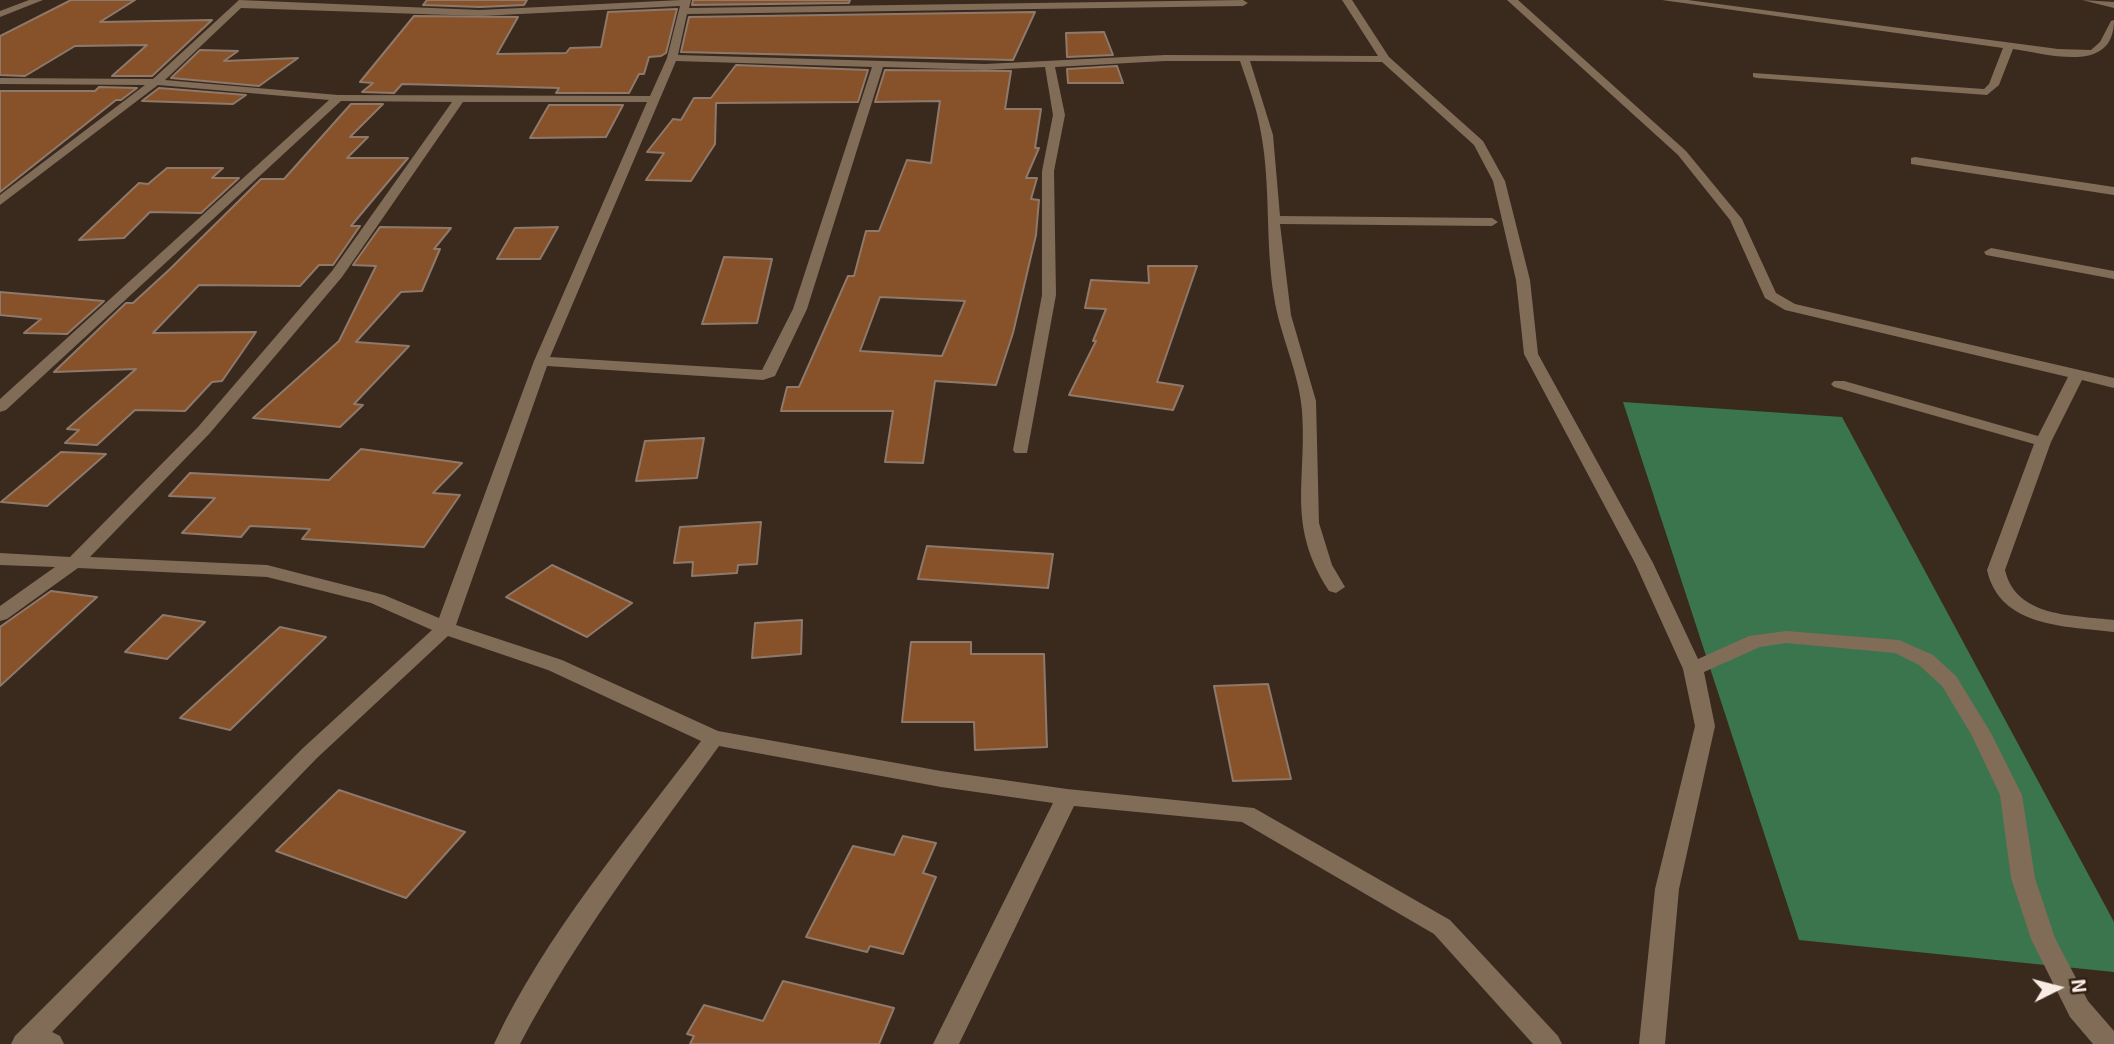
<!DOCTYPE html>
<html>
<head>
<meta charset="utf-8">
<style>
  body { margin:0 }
  #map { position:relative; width:2114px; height:1044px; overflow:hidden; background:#3a291d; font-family:"Exo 2",sans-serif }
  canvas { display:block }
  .north { position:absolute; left:2023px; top:953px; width:70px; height:70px; -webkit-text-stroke:5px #301f13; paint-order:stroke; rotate:84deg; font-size:19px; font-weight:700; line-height:28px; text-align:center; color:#f8ece4 }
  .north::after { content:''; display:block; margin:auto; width:24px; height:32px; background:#f8ece4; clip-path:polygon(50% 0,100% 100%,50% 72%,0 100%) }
</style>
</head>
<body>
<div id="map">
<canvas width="2114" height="1044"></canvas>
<div class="north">N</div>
</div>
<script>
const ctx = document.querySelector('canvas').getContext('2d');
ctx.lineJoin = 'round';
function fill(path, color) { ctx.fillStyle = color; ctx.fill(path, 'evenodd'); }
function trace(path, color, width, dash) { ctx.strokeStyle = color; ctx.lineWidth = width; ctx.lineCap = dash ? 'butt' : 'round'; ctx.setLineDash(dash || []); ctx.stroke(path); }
fill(new Path2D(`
  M1623,402l219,15 272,505v50l-315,-32z`), '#3a754d');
const building = new Path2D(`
  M71,0h64l-35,22 112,-2 -60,56h-40l35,-31 -72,1 -50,30 -25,-1v-39z
  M427,0h100l-3,5 -44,2 -57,-2z
  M693,0h157l-1,3 -157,2z
  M677,9l-11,44 -5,3 -12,1 -5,17h-5l-10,19h-73l3,-5 -157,-4 -8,9 -32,-1 11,-9 -13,-1 54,-66 104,1 -21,37 69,-1 4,-5 31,-1 7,-35z
  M1035,12l-22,48 -332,-8 8,-35z
  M1104,32l9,23 -46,2 -1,-24z
  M200,50l38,1 -14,10 74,-3 -39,28 -88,-8z
  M736,65l132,5 -10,32 -142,1 -1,41 -24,37 -45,-1 18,-27 -17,-1 26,-33 8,1 13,-22h17z
  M1117,66l6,17h-55l-1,-14z
  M885,70l126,1 -6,38h36l-6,39h4l-13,30h11l-6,21 8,1 -3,35 -23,98 -17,52 -61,-4 -12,82 -38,-1 8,-51h-112l6,-24h12l49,-111h6l12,-45h13l28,-71 24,3 9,-62 -65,1zM880,297l85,4 -23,55 -82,-5z
  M99,87l38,1 -16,12h-5l-116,92v-101h95z
  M159,88l87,7 -13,9 -91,-3z
  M351,104h32l-33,33h18l-21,21h61l-57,68h9l-27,39h-14l-19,21 -101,-1 -46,48 103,-1 -34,49 -10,1 -27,29 -50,-1 -38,35 -32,-2 14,-13 -12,-1 69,-60 -82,3 72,-69h7l37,-34 91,-90h23z
  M549,105h74l-17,32 -76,1z
  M167,168h56l-11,10h27l-38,35 -51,-1 -26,26 -45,2 60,-57 9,1z
  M380,227l71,1 -17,21h6l-18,42 -21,1 -45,50 53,4 -55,58 9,1 -23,22 -87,-9 86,-77 37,-75 -23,-1z
  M558,227l-18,32h-43l18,-31z
  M724,257l48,2 -15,64 -55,1z
  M1148,266h49l-40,116 26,4 -10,24 -104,-15 27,-54h-3l13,-32 -21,-1 6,-28 58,3z
  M0,292l104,9 -37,33 -43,-1 17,-14 -41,-4z
  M704,438l-7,40 -61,3 9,-40z
  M361,449l101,14 -29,30 27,2 -36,52 -122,-8 8,-10 -60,-3 -9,11 -59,-4 33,-35 -46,-2 21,-23 139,7z
  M61,452l45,2 -59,52 -46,-4z
  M761,522l-4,42 -19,1 -1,8 -45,3 1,-14 -19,1 6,-36z
  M927,546l126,8 -5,34 -130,-9z
  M552,565l80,38 -45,34 -81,-40z
  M51,591l46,6 -97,89v-59z
  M163,615l42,7 -38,37 -42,-7z
  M802,620l-1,34 -49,4 3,-35z
  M280,627l46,10 -96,93 -50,-12z
  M911,642h60v12h73l3,93 -72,3 -1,-28h-72z
  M1268,684l23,95 -58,2 -19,-95z
  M339,790l126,42 -59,66 -130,-47z
  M903,836l33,7 -13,30 13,4 -33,77 -33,-8 -3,6 -61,-15 47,-91 41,9z
  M783,981l111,27 -15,36h-189l4,-8 -7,-2 17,-29 59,16z`);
fill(building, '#875229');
trace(building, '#8e796b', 2);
fill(new Path2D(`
  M29,0h14l-43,17v-6z
  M239,0l241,10 201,-10h10l-2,8 554,-8 5,3 -5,3 -556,8 -9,41 307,9 180,-9 213,1 -36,-56h10l37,57 94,84 22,40 25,99 8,74 115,209 45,96 51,-23 37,-5 113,9 34,15 23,21 35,57 31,62 13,83 20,60 33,63 26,30v13h-21l-23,-27 -39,-78 -20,-61 -11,-83 -29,-61 -29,-48 -23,-21 -24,-12 -109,-10 -26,4 -56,25 11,54 -36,163 -14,155h-26l16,-155 40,-163 -12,-57 -48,-106 -111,-209 -8,-74 -23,-99 -19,-36 -92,-83 -132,-1 23,74 7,81 212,2 6,4 -6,4 -212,-2 11,91 25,86 3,122 13,42 13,22 -9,6 -7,-2c-43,-67 -22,-108 -27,-180 -3,-39 -22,-75 -28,-114 -9,-55 -3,-110 -13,-164 -4,-25 -13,-48 -21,-72h-75l-110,6 10,48 -11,56 2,124 -29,158h-12l-2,-3 29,-155v-124l11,-56 -8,-48 -60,3 -102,-3 -76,242 -32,67 -12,4 -216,-14 -91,259 106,35 156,71 223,40 126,18 187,19 196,112 108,116 4,8h-29l-99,-110 -192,-112 -168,-16 -115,238h-26l120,-241 -112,-16 -222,-41c-70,97 -143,192 -199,298h-26c52,-111 134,-206 207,-303l-153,-71 -100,-34 -131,122 -265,274 8,4 4,8h-53l4,-8 288,-288 129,-118 -61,-27 -104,-26 -189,-9 -71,51 -7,2v-15l55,-39 -55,-2v-12l70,4 128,-130 134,-156 120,-169 -111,-1 -335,309 -6,2v-13l329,-299 -171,-15 -158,120v-10l145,-110 -145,-1v-6l153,1zM680,6l-13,52 -17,38 -312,-1 -173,-15 76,-72 239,8zM676,61l196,6 -79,242 -31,61 -212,-13zM463,102h184l-113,259 -95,257 -55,-23 -117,-30 -177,-8 120,-124 132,-156z
  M1507,0h11l168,151 56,68 34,74 19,11 319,74v10l-32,-8 -31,62 -46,128c11,48 69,45 109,50v12c-48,-6 -114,-4 -127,-62l47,-126 -200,-57 -3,-3 3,-3h10l194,55 30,-59 -283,-67 -20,-12 -35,-78 -52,-65z
  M1662,0h26l370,49 33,1 9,-8 11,-21 3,-1c0,55 -65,34 -101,29l-14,36 -12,10 -230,-17 -4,-1v-4l231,16 5,-5 14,-36z
  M2082,0l32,2v6z
  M1915,157l199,30v8l-203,-31v-6z
  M1991,248l123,23v8l-128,-24 -2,-3z`), '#806c57');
</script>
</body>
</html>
